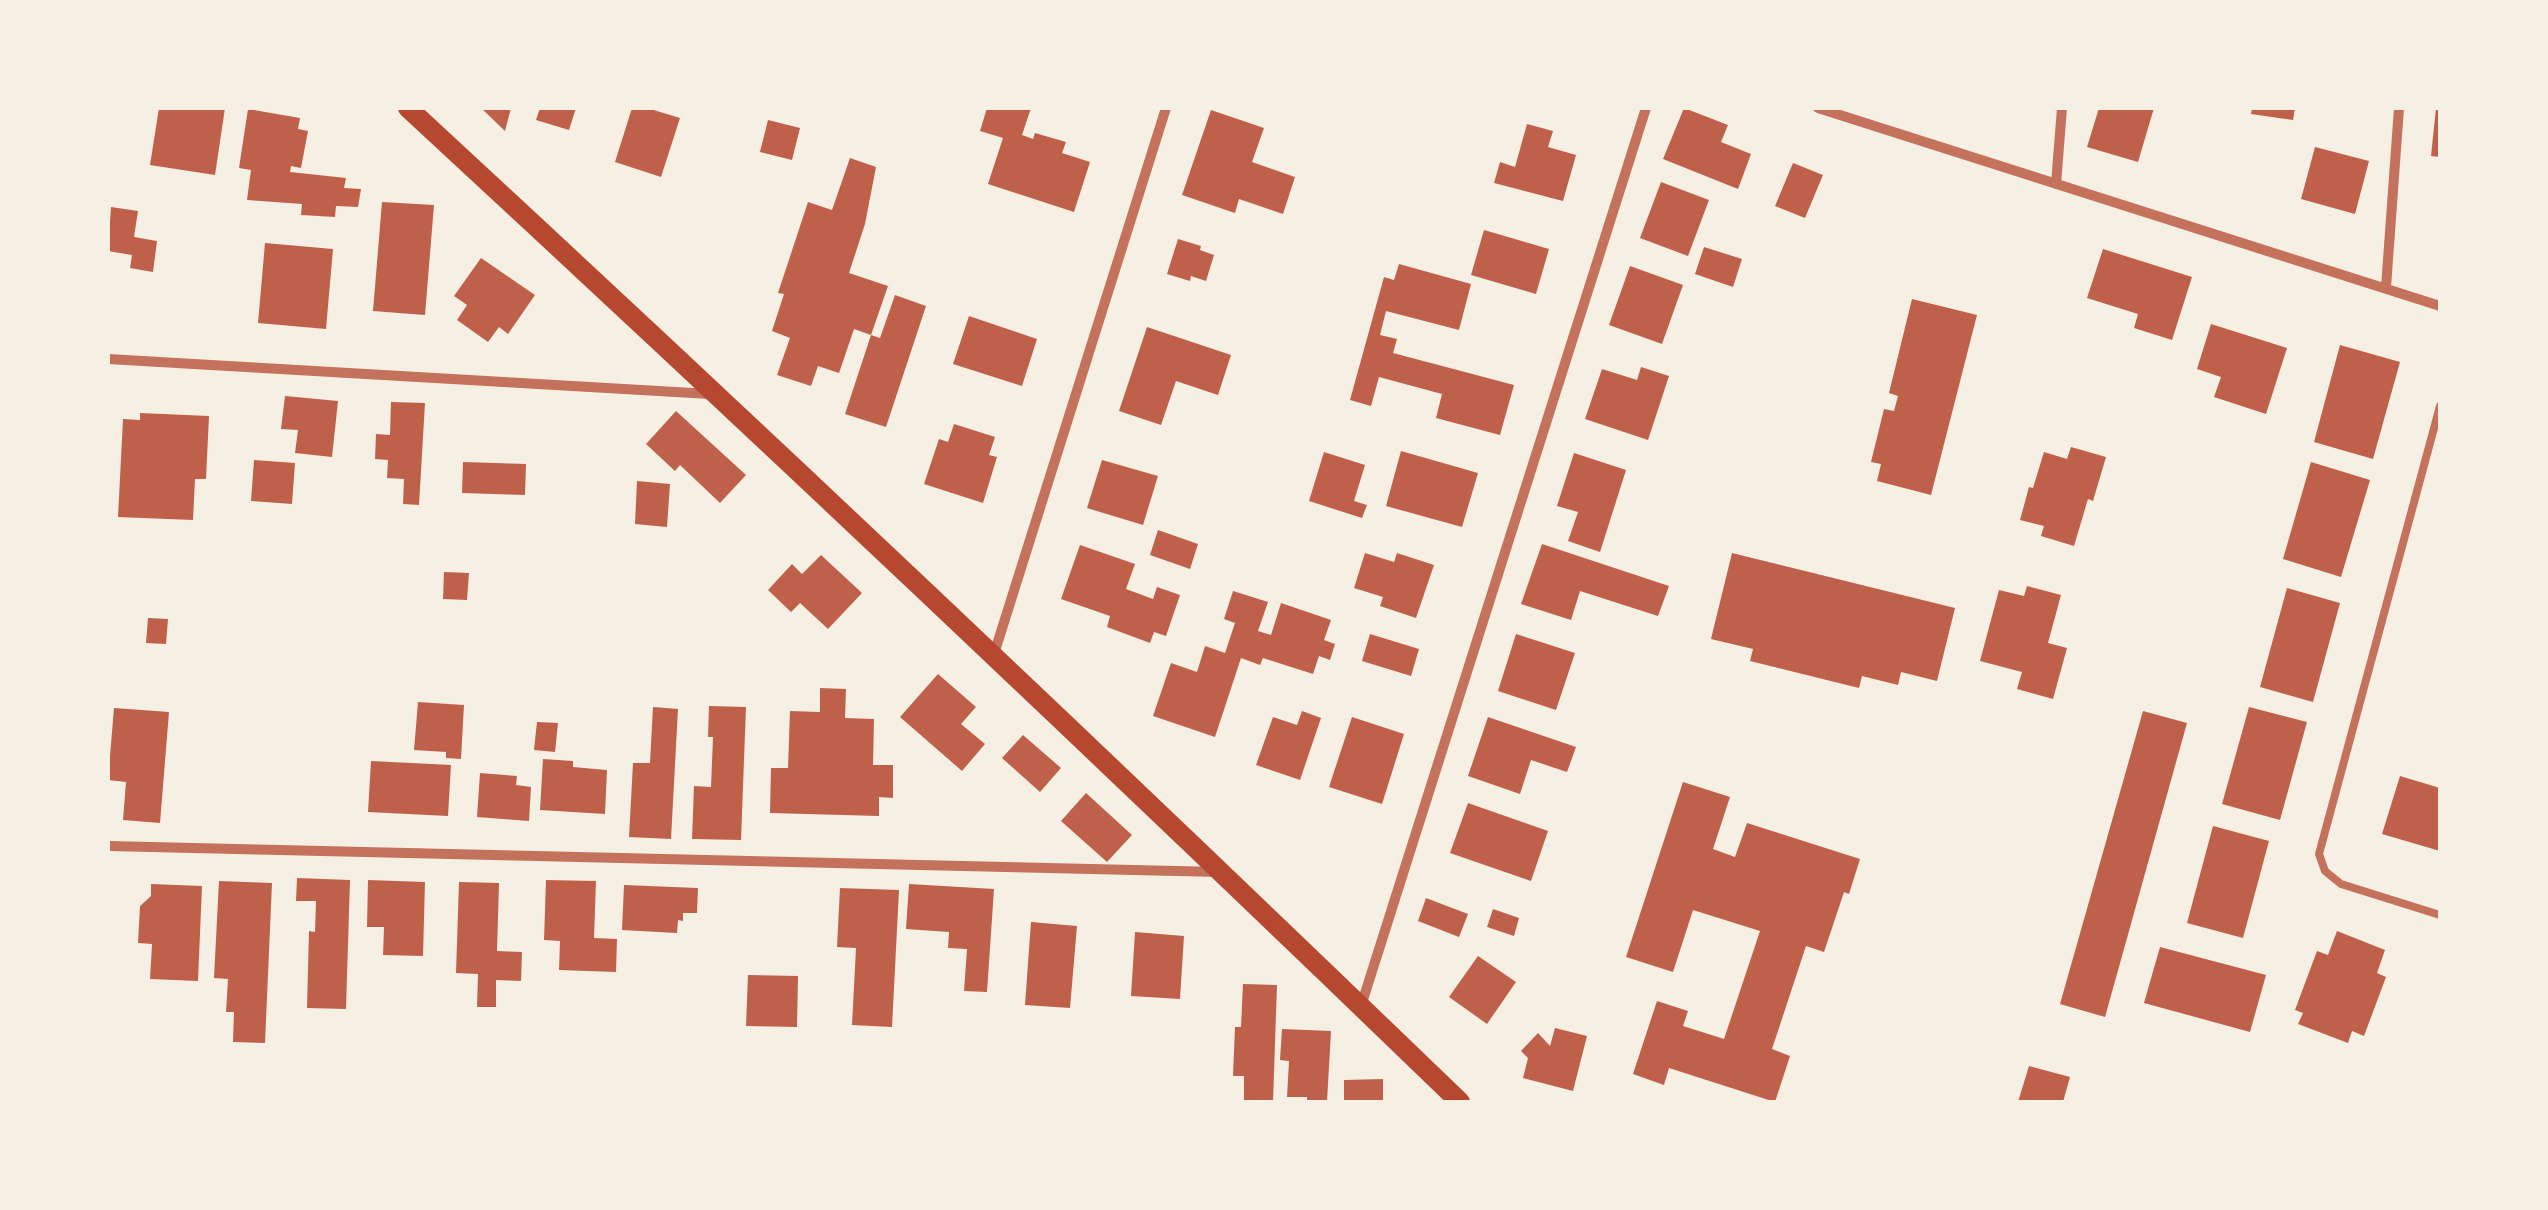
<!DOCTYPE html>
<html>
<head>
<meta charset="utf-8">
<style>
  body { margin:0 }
  #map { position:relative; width:2548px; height:1210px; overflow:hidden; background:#f6efe4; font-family:Lato,sans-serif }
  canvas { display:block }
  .frame { position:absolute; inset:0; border:110px solid #f6efe4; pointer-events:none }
</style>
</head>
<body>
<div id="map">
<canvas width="2548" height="1210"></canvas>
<div class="frame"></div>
</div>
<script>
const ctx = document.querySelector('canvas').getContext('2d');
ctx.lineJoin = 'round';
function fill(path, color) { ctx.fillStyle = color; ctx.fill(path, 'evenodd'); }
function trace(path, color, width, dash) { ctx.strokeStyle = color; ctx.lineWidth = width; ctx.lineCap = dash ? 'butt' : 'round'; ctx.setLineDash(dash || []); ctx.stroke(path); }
fill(new Path2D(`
  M159,108h66l-10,67 -65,-10z
  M481,108h30l-6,23z
  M540,108h36l-7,22 -33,-10z
  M632,108h15l33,10 -19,59 -46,-15z
  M987,108h44l-9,27 11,4 2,-6 31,9 -4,11 28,9 -16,50 -86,-28 15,-46 -23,-7z
  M1684,108l44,17 -7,17 30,12 -13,35 -75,-30z
  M2099,108h55l-16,54 -51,-15z
  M2252,108h43l-2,12 -42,-6z
  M2436,108h4v49l-9,-1z
  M248,109l52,9 -2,11 10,2 -7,37 -10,-2 -1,6 56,6 -2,10 17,1 -3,18 -22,-1 -1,11 -34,-2 1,-11 -55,-4 4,-30 -12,-2z
  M1211,110l53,18 -12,34 43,15 -12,37 -44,-15 -4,14 -53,-18z
  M768,120l32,8 -8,32 -32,-8z
  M1527,124l26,7 -5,16 28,8 -13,46 -69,-18 6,-21 15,5z
  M2315,147l54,14 -14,53 -54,-15z
  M850,158l26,9 -11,57 -16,49 39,13 -17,49 9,3 15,-43 31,11 -40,121 -41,-13 26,-79 -17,-6 -15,44 -21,-7 -7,20 -34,-11 13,-37 -18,-7 12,-37 -6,-1 30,-91 24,8z
  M1793,163l30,12 -18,43 -30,-12z
  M1661,182l48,18 -21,56 -48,-18z
  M382,202l52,3 -9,110 -52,-4z
  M111,207l27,4 -4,26 23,4 -4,31 -23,-4 2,-13 -24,-4z
  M1484,230l65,19 -13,45 -65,-19z
  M1178,239l23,7 -1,4 14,5 -8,26 -15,-5 -1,5 -23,-7z
  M265,243l68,6 -7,80 -68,-6z
  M1704,247l38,12 -9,28 -38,-13z
  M2103,249l89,28 -20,63 -38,-12 4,-14 -51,-16z
  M481,258l54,37 -27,39 -9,-7 -11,15 -31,-22 10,-15 -13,-9z
  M1399,264l72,20 -12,46 -73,-19 -6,24 17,4 -4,14 121,32 -14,50 -64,-17 6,-24 -63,-17 -8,29 -21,-6 34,-123 10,3z
  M1630,266l53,19 -21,59 -53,-19z
  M1912,299l65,16 -46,180 -54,-14 4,-17 -10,-2 13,-53 10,2 4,-15 -9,-3z
  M969,316l68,23 -15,47 -69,-22z
  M2211,324l76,24 -21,66 -52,-17 7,-20 -24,-8z
  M1147,327l84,28 -13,40 -42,-14 -15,44 -42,-14z
  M2340,345l60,17 -27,97 -59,-17z
  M1641,367l28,9 -21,64 -63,-21 17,-50 35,11z
  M285,396l53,5 -6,56 -37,-4 3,-23 -17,-1z
  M391,402l34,1 -6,102 -16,-1 1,-25 -17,-1 1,-18 -13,-1 1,-25 14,1z
  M676,411l70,64 -26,28 -40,-38 -5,6 -29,-27z
  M140,413l69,3 -3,63h-11l-2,41 -75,-3 5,-98 17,1z
  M954,424l41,13 -6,18 8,2 -14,46 -59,-19 15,-45 9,3z
  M2071,447l35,10 -13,44 -5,-2 -14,47 -33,-10 3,-10 -24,-6 9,-33 4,1 11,-36 23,7z
  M1401,451l77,22 -16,54 -76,-21z
  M1324,452l41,13 -11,36 13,4 -5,13 -53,-17z
  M1574,453l52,17 -26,82 -32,-11 10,-29 -21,-6z
  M254,460l41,3 -3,41 -41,-3z
  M1102,460l56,16 -15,49 -56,-17z
  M463,462l63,2 -1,31 -63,-2z
  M2311,462l59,18 -29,97 -58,-18z
  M637,481l33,3 -3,43 -32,-3z
  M1158,530l40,14 -8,25 -40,-14z
  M1542,544l127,42 -11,30 -78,-25 -9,29 -50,-16z
  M1080,545l55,19 -9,25 27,10 4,-12 23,8 -14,41 -12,-4 -4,11 -43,-16 3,-11 -49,-17z
  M1365,553l29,9 3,-9 37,12 -18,53 -36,-12 3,-9 -29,-9z
  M1732,553l223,55 -18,73 -36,-9 -3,13 -36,-9 -3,12 -109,-27 3,-12 -42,-10z
  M821,555l41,38 -34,36 -28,-26 -9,9 -23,-22 24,-26 10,10z
  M444,572l25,1 -2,27 -24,-1z
  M2027,586l34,9 -13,48 19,5 -14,51 -36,-10 5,-17 -42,-11 19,-71 25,6z
  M2287,588l53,15 -27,99 -53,-15z
  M1233,591l35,11 -10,29 13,4 10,-32 50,17 -7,20 11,4 -5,16 -11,-4 -6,18 -50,-16 -3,7 -19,-7 -26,79 -62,-21 18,-53 26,9 8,-26 20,7 10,-30 -11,-4z
  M148,618l20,1 -2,25 -20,-1z
  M1370,634l49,15 -8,27 -49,-15z
  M1516,634l59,19 -19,57 -58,-19z
  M938,674l38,33 -15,17 24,20 -23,27 -62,-54z
  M820,688l26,1 -1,29 29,1 -1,46h20v33l-14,-1v19l-109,-3 1,-45h17l2,-57 30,1z
  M418,702l46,3 -3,54 -15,-1v-6l-32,-2z
  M709,706l37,1 -5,133 -49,-1 2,-53 17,1 2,-50h-5z
  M653,707l25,2 -7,130 -42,-2 4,-74h17z
  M2249,707l58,15 -27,98 -58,-16z
  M114,708l55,4 -9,111 -37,-3 3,-38 -18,-2z
  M1302,711l19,7 -21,62 -44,-15 17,-48 24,8z
  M2143,711l44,12 -82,294 -45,-13z
  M1352,717l52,17 -22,70 -53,-17z
  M1488,717l88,30 -9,25 -36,-12 -11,34 -52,-18z
  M537,722l21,1 -3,29 -21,-2z
  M1023,735l38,33 -21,24 -38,-34z
  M543,759l30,2v6l34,3 -2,44 -65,-4z
  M371,761l80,4 -3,51 -80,-4z
  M480,773l37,3 -1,9 15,2 -2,34 -52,-4z
  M2400,776l40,12v63l-58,-17z
  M1683,782l47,15 -17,52 22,8 12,-34 113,36 -11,35 -5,-2 -20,60 -18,-6 -34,103 18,7 -15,46 -106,-34 -5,17 -31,-11 24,-73 31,10 -5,15 41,13 36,-108 -67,-21 -20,62 -47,-15z
  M1086,793l46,42 -25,27 -46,-41z
  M1468,803l80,28 -17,50 -81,-28z
  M2213,826l56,15 -26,97 -56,-15z
  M297,878l53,2 -4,129 -39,-1 2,-77 6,1 1,-31h-20z
  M368,880l57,2 -2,74 -40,-1 1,-28h-17z
  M546,880l50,1 -2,57 23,1 -1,33 -57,-2 1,-29 -16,-1z
  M219,881l53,2 -7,160 -32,-1 1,-30h-8l2,-33 -14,-1z
  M459,882l40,1 -2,68 25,1 -1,29 -25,-1v27h-19l1,-33 -22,-1z
  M151,884l51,2 -4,95 -48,-2 2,-35 -14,-1 2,-37 11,-10z
  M909,884l85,5 -7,103 -23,-1 3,-42 -19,-1 1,-16 -43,-3z
  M624,885l74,3 -1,25h-14v8l-5,-1 -1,13 -55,-3z
  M840,888l59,2 -7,137 -40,-2 4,-77 -19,-1z
  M1426,898l42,16 -9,23 -41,-16z
  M1493,909l26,9 -5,18 -27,-9z
  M1031,922l46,4 -7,82 -45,-3z
  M2337,931l48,19 -8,23 9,4 -22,59 -12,-5 -4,12 -50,-19 5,-11 -8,-3 22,-59 11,4z
  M1135,932l49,4 -4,63 -49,-3z
  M2160,947l106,28 -16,57 -106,-29z
  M1478,956l38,26 -29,42 -38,-27z
  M748,975l50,1 -1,51 -51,-1z
  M1243,984l34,1 -4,117h-29v-26h-11l2,-49h6z
  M1555,1028l32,8 -14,55 -50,-13 5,-20 -7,-7 17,-18 12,13z
  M1282,1029l49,2 -4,71h-20v-5h-20l2,-36 -9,-1z
  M2029,1066l41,11 -7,25h-45z
  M1383,1079v23h-39v-22z`), '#bf614a');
trace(new Path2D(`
  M2440,406l-121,448 6,17 16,13 99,31`), '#c5725c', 8);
trace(new Path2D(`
  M1818,108l622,198
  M2056,184l6,-76
  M2386,287l13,-179
  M108,359l602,35
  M994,654l172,-546
  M108,846l1111,26
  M1361,1006l285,-898`), '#c5725c', 10);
trace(new Path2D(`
  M408,108c354,327 705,659 1052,994`), '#b5482f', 20);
</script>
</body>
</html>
